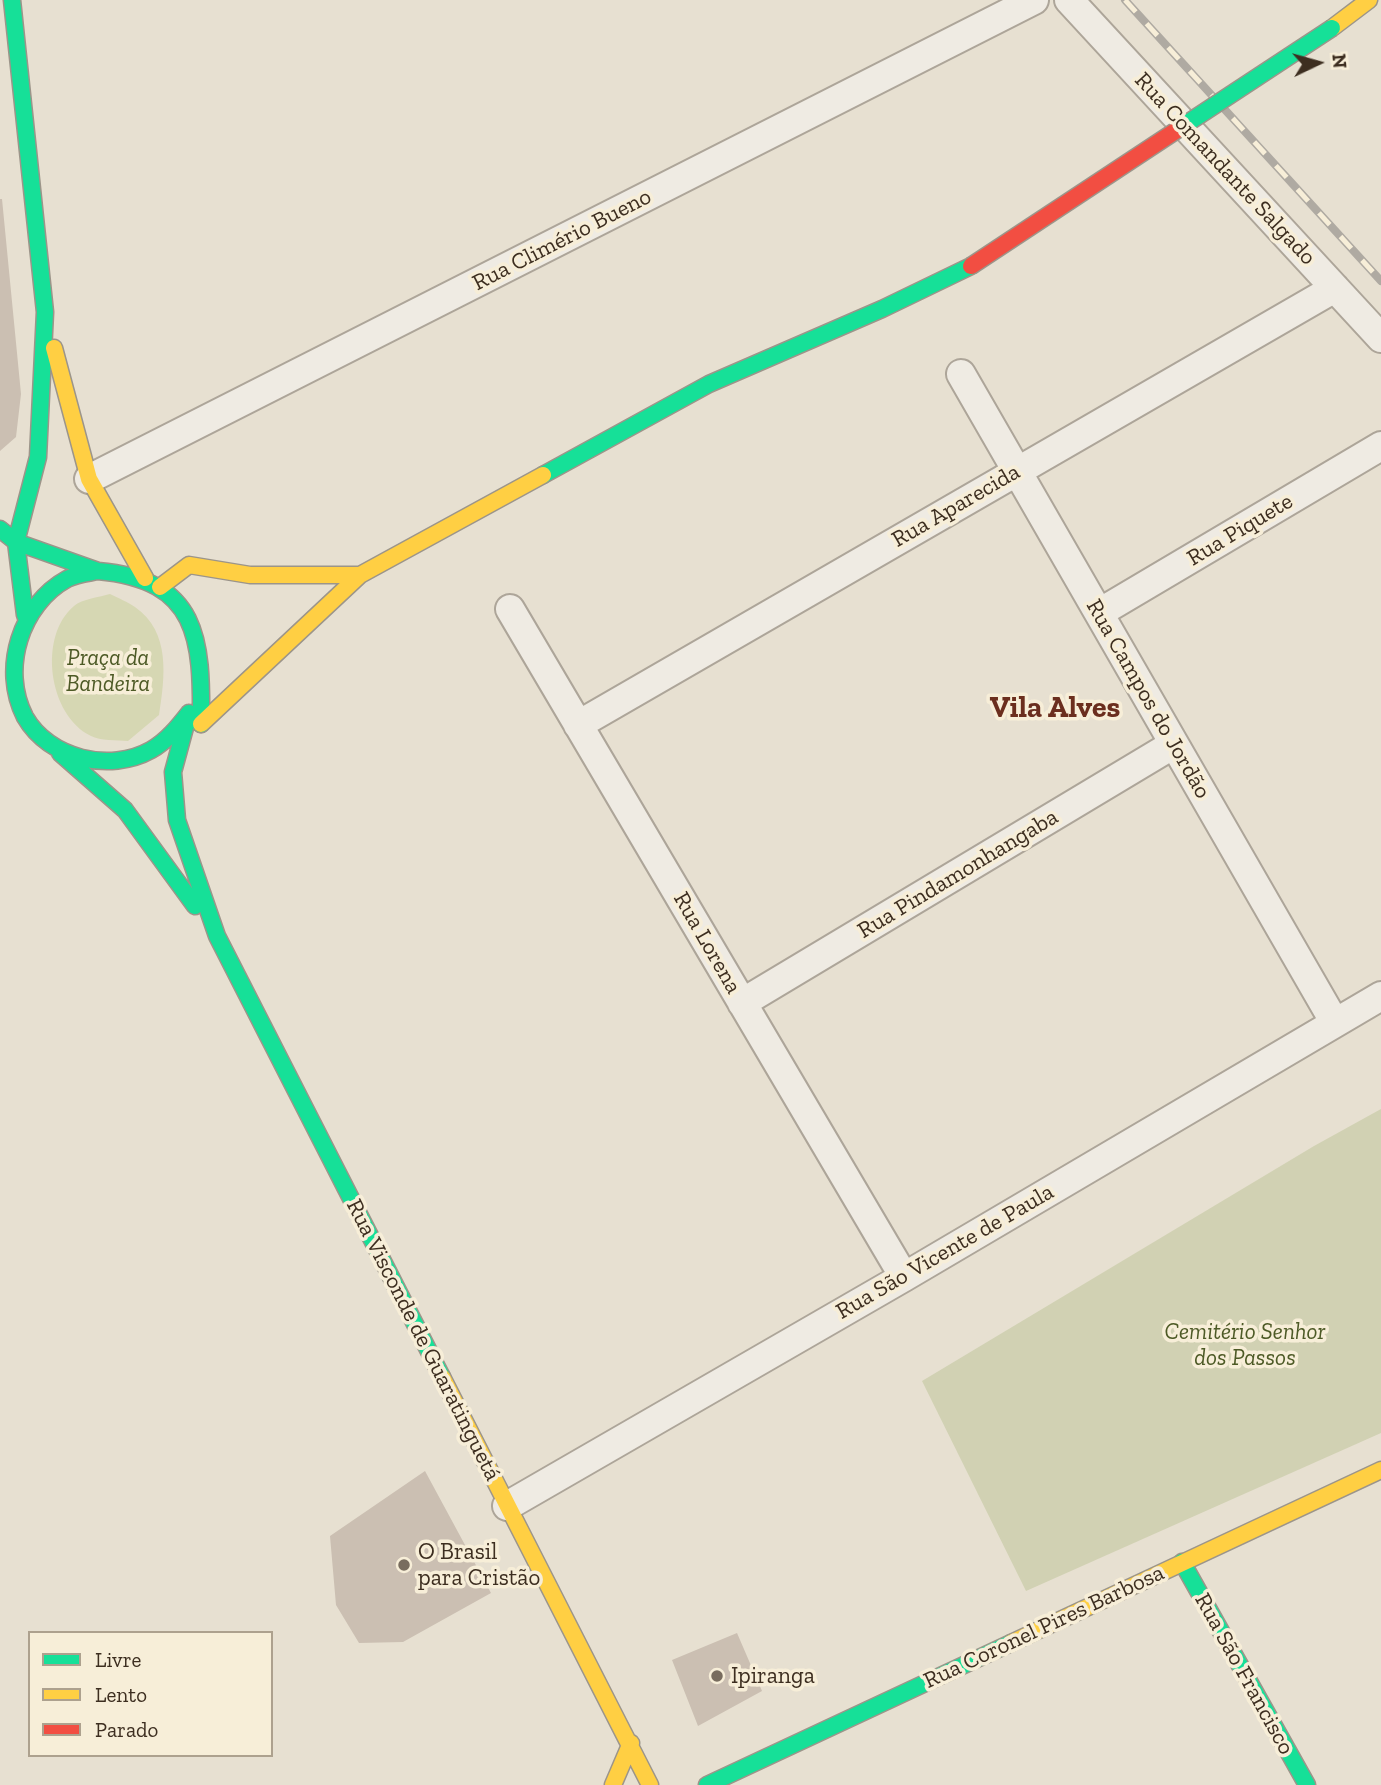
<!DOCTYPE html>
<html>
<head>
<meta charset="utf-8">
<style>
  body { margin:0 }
  #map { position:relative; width:1381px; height:1785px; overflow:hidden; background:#e7e0d1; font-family:"Zilla Slab",serif }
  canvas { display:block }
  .legend { position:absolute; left:28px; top:1631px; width:245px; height:126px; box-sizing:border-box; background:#f7eed8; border:2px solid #ada18e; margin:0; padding:9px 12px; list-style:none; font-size:21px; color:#3d2e20 }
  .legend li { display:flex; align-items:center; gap:14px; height:35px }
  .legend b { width:35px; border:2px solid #ada18e }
  .north { position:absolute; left:1283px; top:28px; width:70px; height:70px; -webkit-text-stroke:5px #f7eed8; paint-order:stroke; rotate:85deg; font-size:19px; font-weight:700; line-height:28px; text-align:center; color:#3d2e20 }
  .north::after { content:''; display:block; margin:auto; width:24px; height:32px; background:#3d2e20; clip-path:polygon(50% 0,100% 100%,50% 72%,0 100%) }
</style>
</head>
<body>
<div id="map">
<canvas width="1381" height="1785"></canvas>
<ul class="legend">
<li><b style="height:9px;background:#16e098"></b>Livre</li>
<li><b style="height:9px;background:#ffcf43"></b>Lento</li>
<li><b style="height:9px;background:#f24e42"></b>Parado</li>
</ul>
<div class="north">N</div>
</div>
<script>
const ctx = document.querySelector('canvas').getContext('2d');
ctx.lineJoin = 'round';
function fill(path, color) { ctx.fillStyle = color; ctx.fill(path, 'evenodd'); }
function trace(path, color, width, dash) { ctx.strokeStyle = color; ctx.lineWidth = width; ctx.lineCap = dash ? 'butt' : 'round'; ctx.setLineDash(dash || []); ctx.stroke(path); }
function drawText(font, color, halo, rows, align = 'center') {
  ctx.font = font + ' "Zilla Slab",serif'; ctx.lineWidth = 7; ctx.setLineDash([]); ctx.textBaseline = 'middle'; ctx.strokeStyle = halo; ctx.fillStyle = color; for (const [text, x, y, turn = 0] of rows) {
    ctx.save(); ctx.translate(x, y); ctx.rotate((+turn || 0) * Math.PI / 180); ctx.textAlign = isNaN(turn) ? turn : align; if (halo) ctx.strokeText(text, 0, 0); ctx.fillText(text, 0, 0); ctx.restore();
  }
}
fill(new Path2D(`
  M110,594c8,4 18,8 25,13 36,25 30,70 24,108l-31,26c-11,-1 -28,0 -37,-5 -43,-21 -53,-100 -17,-130 8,-7 26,-9 36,-12z`), '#d6d7b3');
fill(new Path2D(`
  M1381,1109v324l-355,158 -104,-210 392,-235z`), '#d1d1b3');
fill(new Path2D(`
  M0,199h2l19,195 -5,43 -16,14z
  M425,1471l66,122 -88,49 -44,1 -23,-38 -6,-69z
  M737,1633l25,58 -64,35 -26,-66z`), '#cbbfb2');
const street = new Path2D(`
  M1069,0l312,338
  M961,374l374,649
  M89,479l945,-479
  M510,609l394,668
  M1099,613l282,-167
  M578,725l757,-437
  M742,1003l432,-259
  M507,1506l397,-229 477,-281`);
const fast = new Path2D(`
  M12,0l33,312 -7,145 -22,85 9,73
  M543,475l166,-91 173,-75 89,-43
  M0,529l16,13 82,29
  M98,571c101,9 104,68 103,153l-12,-11c-11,14 -22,28 -38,37 -41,23 -102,9 -126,-33 -25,-48 -4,-113 42,-138 9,-5 21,-6 31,-8z
  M189,713l-16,59 4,48 40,116 225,441
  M60,753l65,57 70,96
  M1182,1562l125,223
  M707,1785l304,-142`);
const slow = new Path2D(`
  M1332,28l37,-28
  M54,348l35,131 56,99
  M160,587l29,-22 61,10h110
  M201,724l159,-149 183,-100
  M442,1377l208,408
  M1011,1643l370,-173
  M613,1785l18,-42`);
trace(street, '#ada599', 32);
trace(fast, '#9c958a', 19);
trace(slow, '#9c958a', 19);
trace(street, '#efebe3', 28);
trace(fast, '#16e098', 16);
trace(slow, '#ffcf43', 16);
const rail = new Path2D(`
  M1125,0l256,281`);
trace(rail, '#afaaa2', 8);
trace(rail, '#f7eed8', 5, [16]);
const fastBridge = new Path2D(`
  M1180,128l152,-100`);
const jamBridge = new Path2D(`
  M971,266l209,-138`);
trace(fastBridge, '#9c958a', 19, []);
trace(jamBridge, '#9c958a', 19, []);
trace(fastBridge, '#16e098', 16);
trace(jamBridge, '#f24e42', 16);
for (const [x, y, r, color] of [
  [404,1565,7,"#786c5e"],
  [717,1676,7,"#786c5e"]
]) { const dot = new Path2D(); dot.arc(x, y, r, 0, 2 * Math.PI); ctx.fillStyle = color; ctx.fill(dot); trace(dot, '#f7eed8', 2.5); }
drawText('23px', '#3d2e20', '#f7eed8', [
  ["Rua Comandante Salgado",1225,169,47],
  ["Rua Climério Bueno",562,240,-27],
  ["Rua Aparecida",956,506,-30],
  ["Rua Piquete",1240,530,-31],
  ["Rua Campos do Jordão",1148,699,60],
  ["Rua Pindamonhangaba",958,874,-31],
  ["Rua Lorena",707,943,60],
  ["Rua São Vicente de Paula",945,1252,-30],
  ["Rua Visconde de Guaratinguetá",423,1340,63],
  ["Rua Coronel Pires Barbosa",1044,1627,-25],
  ["Rua São Francisco",1244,1674,61]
]);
drawText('italic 23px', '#4d5a26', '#f7eed8', [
  ["Praça da",108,658],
  ["Bandeira",108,684],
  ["Cemitério Senhor",1245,1332],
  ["dos Passos",1245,1358]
]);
drawText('23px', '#3d2e20', '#f7eed8', [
  ["O Brasil",418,1552],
  ["para Cristão",418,1578],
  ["Ipiranga",731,1676]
], 'left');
drawText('bold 30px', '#6b2e1e', '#f7eed8', [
  ["Vila Alves",1055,708]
]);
</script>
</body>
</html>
